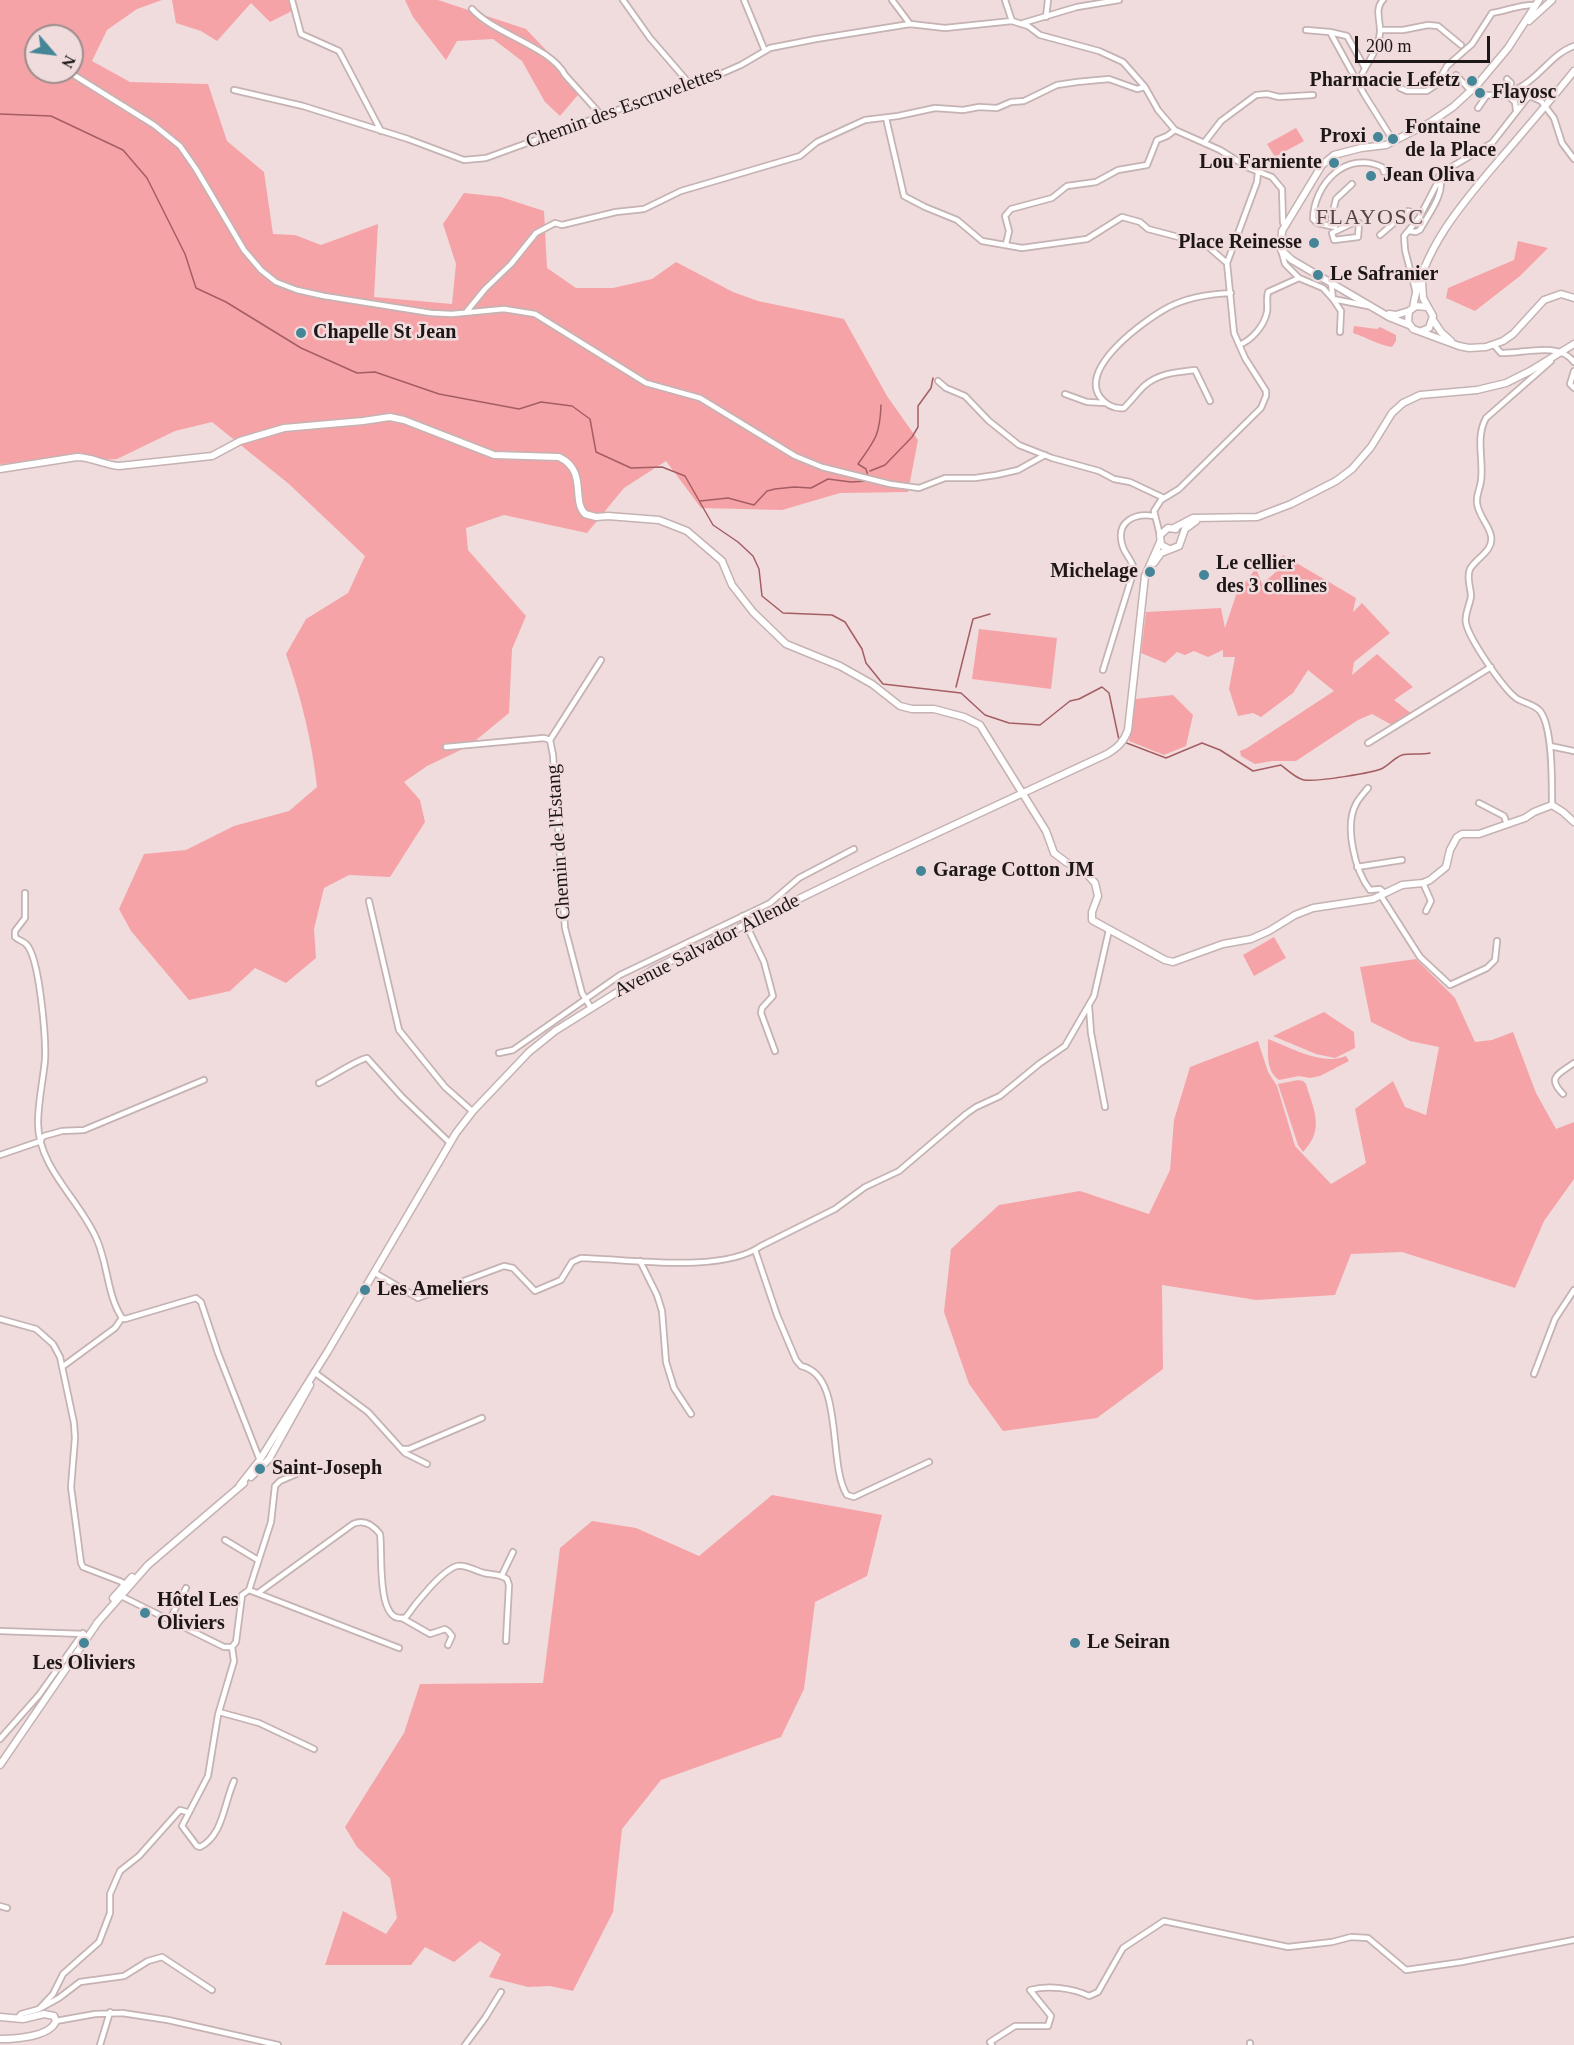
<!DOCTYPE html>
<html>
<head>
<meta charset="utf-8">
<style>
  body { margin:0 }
  #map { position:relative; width:1574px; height:2045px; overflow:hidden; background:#f0dcdc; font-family:"Times New Roman",serif }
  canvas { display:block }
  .north { position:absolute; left:24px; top:24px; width:60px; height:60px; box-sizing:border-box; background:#f0dcdc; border:2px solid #9c8d8d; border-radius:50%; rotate:118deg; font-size:16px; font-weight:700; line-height:24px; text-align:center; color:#1e1717 }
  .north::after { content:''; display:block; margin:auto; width:21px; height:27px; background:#448597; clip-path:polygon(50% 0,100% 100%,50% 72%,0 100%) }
  .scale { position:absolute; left:1355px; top:36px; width:135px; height:27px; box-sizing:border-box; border:3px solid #1e1717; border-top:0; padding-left:8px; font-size:18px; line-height:21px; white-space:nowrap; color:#1e1717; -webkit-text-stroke:4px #f0dcdc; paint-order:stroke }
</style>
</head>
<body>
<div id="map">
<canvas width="1574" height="2045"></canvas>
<div class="north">N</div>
<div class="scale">200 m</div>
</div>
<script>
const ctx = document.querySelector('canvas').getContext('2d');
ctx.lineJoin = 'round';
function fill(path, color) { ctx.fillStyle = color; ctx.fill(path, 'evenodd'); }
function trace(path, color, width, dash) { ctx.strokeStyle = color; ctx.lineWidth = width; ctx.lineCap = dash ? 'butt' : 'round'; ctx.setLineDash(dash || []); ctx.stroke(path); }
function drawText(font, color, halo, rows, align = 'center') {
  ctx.font = font + ' "Times New Roman",serif'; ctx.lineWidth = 5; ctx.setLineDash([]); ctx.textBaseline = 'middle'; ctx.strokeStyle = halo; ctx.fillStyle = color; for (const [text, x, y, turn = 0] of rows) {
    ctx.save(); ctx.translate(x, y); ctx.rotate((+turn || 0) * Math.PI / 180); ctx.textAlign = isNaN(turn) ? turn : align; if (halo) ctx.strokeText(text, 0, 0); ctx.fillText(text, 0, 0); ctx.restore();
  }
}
fill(new Path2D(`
  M0,0h162l-25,9 -30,21 -15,31 38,21 78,2 19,57 37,31 9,62 22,1 26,10 57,-21 -4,73 78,7 4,-40 -13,-40 21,-31 37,4 43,14 3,57 29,20h37l39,-9 24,-17 57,30 25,9 86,18 43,77 31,44 -10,52 -68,1 -58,17 -81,-2 -35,-47 -42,27 -37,45 -83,-18 -38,13 2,22 58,66 -14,33 -3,64 -40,33 -42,20 -23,16 16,18 5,22 -35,55 -41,-2 -25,13 -10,41 2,29 -30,25 -31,-15 -25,23 -41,9 -58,-69 -12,-22 25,-55 42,-4 48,-24 55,-15 28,-24c-5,-46 -16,-90 -31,-133l20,-35 42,-26 17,-37 -76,-72 -77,-62 -37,9 -58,28 -117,5zM36,36h36v36h-36z
  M172,0h122l-2,11 -22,11 -19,-19 -34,38 -16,-10 -25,-8z
  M405,0h33l88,29 57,60 -23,27 -15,-14 -23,-41 -29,-22 -36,2 -11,19 -33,-43z
  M1296,128l8,13 -29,16 -8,-13z
  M1518,241l30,7 -28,28 -45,35 -29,-13 2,-10 66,-28z
  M1354,326l23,3 3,-2 16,8v6l-4,6c-14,-2 -26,-10 -39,-14z
  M1283,555l73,43 -3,14 9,-9 28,30 -36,29 -2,13 25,-21 36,33 -19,13 18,14 -20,11 -20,-11 -14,6 -62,41h-24l-17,3 -14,-8 -1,-5 7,-3 87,-57 -26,-21 -15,23 -32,24 -8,-4 -15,3 -9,-27 6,-32h-12v-7l-15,7 -14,-6 -9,4 -8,-3 -12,11 -24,-10 5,-41 75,-4 4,20 11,-33 20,-27 6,16 15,-13 -2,-6z
  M979,629l78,9 -6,51 -79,-10z
  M1173,695l20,20 -7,31 -22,9 -35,-14 6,-42z
  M1274,937l12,21 -32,18 -11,-21z
  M1416,959l39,39 20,44 17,-2 21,-8 23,61 20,36 18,-7v57l-30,42 -29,67 -113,-36 -51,2 -16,41 -79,5 -94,-15 1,84 -66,49 -94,13 -34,-47 -25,-72 7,-63 48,-44 81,-14 69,23 21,-44 4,-50 16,-53 68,-26 10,31 9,14 18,60 36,38 35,-21 -11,-54 38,-28 12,26 21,8 13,-68 -29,-6 -39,-19 -11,-55z
  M1324,1012l30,20 1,16 -20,10 -19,-4 -43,-18z
  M1268,1039c24,9 54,27 78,17l3,5 -29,15 -10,2 -11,-2 -20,4c-13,-9 -11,-26 -11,-41z
  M1298,1080l5,1 3,3c8,27 19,45 -3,68l-5,-7 -20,-61z
  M772,1495l110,20 -15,61 -52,26 -11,87 -23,48 -120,43 -39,49 -9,83 -40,79 -23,-5 -22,1 -39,-10 12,-23 -21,-13 -26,21 -29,-15 -14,18h-86l18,-54 43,23 11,-16 -7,-40 -33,-31 -12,-20 59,-94 16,-49 123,-1 17,-135 32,-27 44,7 63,28z`), '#f6a3a8');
trace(new Path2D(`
  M0,114l51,2 72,34 24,28 38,76 11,34 30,14 75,46 56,25 18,-1 64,22 80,15 22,-7 31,4 18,13 6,33 35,16 31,-1 23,9 28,49 25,17 15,14 6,13 3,27 21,17 49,2 13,7 17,27 4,14 17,21 78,9 24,22 24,8 31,2 30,-24 9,-2 23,-12 7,6 10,47
  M870,471l15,-6 27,-28 6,-10v-21l13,-18 2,-10
  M868,476l-2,-7 -8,-5c17,-24 22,-29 23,-59
  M700,501l28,-3 26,7 13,-14 8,-2 19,-2 17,1 17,-9 23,3 16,-1
  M956,687l17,-68 17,-5
  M1124,742l42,16 36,-15 18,7 33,21 28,-6c6,5 16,14 23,15 11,2 70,-7 79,-12 7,-4 11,-10 19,-13 8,-2 19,0 28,-2`), '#a45e63', 1.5);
trace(new Path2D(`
  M1480,88l6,5`), '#d0bebe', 4.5, [4.5, 2]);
const street = new Path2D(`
  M292,0l9,34 38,17 42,80
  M623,0l27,38 38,44
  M744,0l21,51
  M892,0l18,24
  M1005,0l7,21
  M472,9c22,25 79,38 93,66l37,41
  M1046,17l2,-17
  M1023,23l54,-16 42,-7
  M1306,30l24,2
  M1380,30h23l25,-5 10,1 23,19
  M1365,68l-18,-32 -17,-4 34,62 25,40 3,8
  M69,72l85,53 26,21 16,23 48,81 17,20 15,12 21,8 27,6 107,17 21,1 52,-5 31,5 111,69 54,15 95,58 27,11 68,17 29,4 26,-10h30l21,-3 22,-5 27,-15
  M1456,75l15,16
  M1507,79l4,4 -2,7
  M1359,82c5,-17 19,-29 21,-49 1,-11 -6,-24 3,-33
  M1400,88l7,3h20l9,-6 11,-19 25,-22 20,-31c15,-2 28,-9 44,-8
  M234,90l69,16 105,33 56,21 22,-2 159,-58 43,-18 30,-7 23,-10 29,-17 46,-9 94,-15 35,4 67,-7 16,5 12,9 59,16 24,11 22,25 13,23 17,20 45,20 29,18 23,9 10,12 1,34 3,2
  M1495,95c7,-5 15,-3 22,-6 22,-10 34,-35 57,-43
  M1508,96l7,6 1,8
  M1478,108l9,-13 45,2 9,4 13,17 8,25 12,16
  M886,118l18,78 21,11 32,13 25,21 40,7 65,-9 35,-22 18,5 8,7 57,15 22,19
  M1204,143l17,-22 35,-26 11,-1 12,3 34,-2
  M1352,184l-16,15 -5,20 4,8 -18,-4 -4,-4c1,-35 33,-69 69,-52l2,5
  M1353,223h6l-1,14 -24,3 -2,-7z
  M1409,231l7,1 4,-2c7,-14 27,-38 19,-54
  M1380,235l28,-24 3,1
  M1006,244l3,-13 -4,-15 6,-7 41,-11 15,-12 29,-4 22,-12 29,-5 10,-25 10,-4 8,-6
  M1281,250l4,14 14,14
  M1331,283l2,16 8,12 -1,21
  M1416,293l-11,-43 -1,-14 15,-18 24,-46 49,-29 36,-46
  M467,311l18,-22 26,-25 25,-31 19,-10 7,2 54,-13 28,-3 37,-18 119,-35 17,-14 48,-22 33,-4 37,-8 28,2 16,-3 18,1 14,-6 13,-1 33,-16 20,-3 32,-3 28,10 8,-2
  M1239,345c13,-5 25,-19 28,-33 1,-7 -1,-13 1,-20l31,-14 24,10 10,11 35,7
  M1494,345l7,8c22,1 57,-12 73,9
  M1550,359l1,2 -65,57c-11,20 -2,42 -5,63 -1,8 -5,14 -4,22 1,12 12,22 14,33 3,15 -15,22 -21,33 -4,9 1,19 1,27 -1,9 -7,19 -5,27 3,16 37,65 50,75 7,5 18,6 24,13 13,16 12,73 12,94
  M1574,371l-4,13 4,4
  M938,381l8,7 19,8 24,25 30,24 33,13 47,13 15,8 16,3 34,16
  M1065,394l22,8 19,1
  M1210,401l-15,-31c-18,2 -36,3 -51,16 -7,7 -13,15 -20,22 -10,1 -18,-3 -24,-11 -21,-30 45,-77 67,-89 20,-11 42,-14 64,-15
  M1160,535l-6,-24 7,-11 18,-11 82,-81 5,-12v-5l-21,-33 -11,-25 -7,-70 30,-81 1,-10
  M1103,670l31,-100c-1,-10 -10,-16 -12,-26 -6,-23 13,-31 32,-28
  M550,740l51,-80
  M1368,743l123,-76
  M1550,746l24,5
  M446,747l98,-9 6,2 3,15 12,173 17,65 9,15
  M1368,788c-4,5 -9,10 -12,16 -12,22 -1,67 14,86l10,-1 5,4
  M1479,803l25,13 3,8
  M1357,867l45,-7
  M1423,883l8,18 -5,10
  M25,893v25l-10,13v6c3,3 8,4 11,7 14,13 20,96 19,116 -2,21 -7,42 -7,63 0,45 43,78 59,117 11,25 10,55 25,78l3,1 71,-21 5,4 17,51 43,110
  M1381,896l39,61 30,28 37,-17 8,-8 2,-19
  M369,901l30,129 46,57 27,24
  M742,916l22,46 9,34 -11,12 -1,5 14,38
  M1089,1006l2,27 14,74
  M499,1053l14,-3 107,-75 150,-72 29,-25 55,-29
  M319,1083c11,-5 39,-24 48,-25l35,39 48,46
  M1563,1094c-17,-17 -4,-20 11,-31
  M41,1139l3,-3 18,-5 22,-1 120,-50
  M0,1155l41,-14
  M755,1250l22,65 19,45 5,6c44,9 26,98 46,129l7,2 75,-35
  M640,1261l17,34 5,16 4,51 8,26 17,26
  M375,1273l43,25 86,-32 9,2 22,23 26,-11 11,-18 9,-4c47,1 140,16 180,-12l74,-37 30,-22 34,-16 67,-57 10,-7 24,-11 39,-32 26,-18 29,-50 15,-66
  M0,1319l36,10 17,15 7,13 14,66 1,15 -4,49 10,76 2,4 39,15 2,5
  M62,1367l53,-39 7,-10
  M314,1372l54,40 37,41 22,11
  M1534,1374l21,-55 19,-29
  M402,1449h7l73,-31
  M225,1540l33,20
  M502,1575l11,-23
  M249,1590l150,58
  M258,1593l95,-69c11,-5 20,1 27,10 3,17 -5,94 26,83 9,-13 36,-47 51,-51 8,-2 19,5 27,7 9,2 16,1 23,6l2,6 -3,56
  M119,1595l105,52h8
  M402,1618l28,16 15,-5 3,2 4,5 -4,9
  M170,1619l16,-31
  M0,1631l84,3
  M219,1712l40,11 55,26
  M0,1739l39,-44 44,-62
  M234,1781c-10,22 -11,55 -34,66l-3,-1 -15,-20 26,-50 10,-61 16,-54 -2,-14 4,-5 6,-47 7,-5 22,-68 4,-36 5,-5 35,-15
  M0,1906l7,2
  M39,2009l14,-15 10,-20 36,-32 11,-29v-19l10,-23 19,-15 41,-46 7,2
  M17,2019l4,-5 18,-5 20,-11 21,-16 44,-6 24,-15 14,-4 50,33
  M56,2021l39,-7 27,-1 46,7 110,25
  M1250,2043v2
  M100,2045l10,-33
  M465,2045l20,-27 16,-26
  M992,2045l-2,-3 25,-16h33l3,-10 -21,-26c18,-5 43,-2 59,6l9,-4 25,-44 41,-27 124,26 44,-5 19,-5 17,1 38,32 56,-8 112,-22`);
const secondary = new Path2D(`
  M1529,21l23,-21
  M1427,307l-11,-1 -7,5 -1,11 5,7 46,17 10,2 17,-1 17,-6 10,-7 31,-34 17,-6 13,4
  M1413,308c9,-59 50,-106 87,-149 25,-29 50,-58 74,-88
  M1389,314l7,1 13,-4
  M1433,320l8,12 10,9
  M1409,325l-20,-8 -97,-57 -11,-10 1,-19 40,-66 12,-10 27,-7 25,-3 45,-23 22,-15 24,-22 31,-37 31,-48
  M1422,331l7,-3 4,-12 -10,-18 -1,-16
  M0,469l77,-12c15,0 27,8 42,9l93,-10 28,-15 44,-13 79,-7 27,-4 14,3 90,35 65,2c29,14 12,43 26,57l11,3 12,-1 51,4 28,11 35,30 10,24 21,27 33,32 54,22 32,18 28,22 12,3h22l30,8 16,8 66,106 8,22 12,9 19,10 10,11 3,13 -6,16v8l73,40 8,2 50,-18 28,-5 18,-8 26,-16 18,-7 60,-9 29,-14 21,-2 7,-3 16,-13 4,-17 7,-13 5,-3h17l46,-16 9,-6 18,-7 11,7 11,10
  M1174,528l19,-10 64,-1 34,-13 45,-23 16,-12 19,-22 21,-34 11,-10 17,-8 57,-5 29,-7 24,-12 44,-27
  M1169,549l-8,-4 -1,-10 8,-7 8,1
  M1154,563l7,-10 18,-7 6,-17 11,-8
  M251,1477l18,-18 41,-74
  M240,1485l19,-24 69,-110 128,-218 17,-22 56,-59 26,-21 99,-62 227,-110 226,-105c10,-6 17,-12 21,-24l17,-154 15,-34
  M113,1598l19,-21
  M97,1623l51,-58 96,-82
  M0,1765l98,-143
  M0,2017l23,2 21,-5 10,2 2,5c-6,16 -41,18 -56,18`);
trace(street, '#c5b2b2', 8);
trace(secondary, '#c5b2b2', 9);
trace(street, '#fff', 4.5);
trace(secondary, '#fff', 6);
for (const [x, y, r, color] of [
  [1472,81,6,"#448597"],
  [1480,93,6,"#448597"],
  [1378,137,6,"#448597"],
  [1393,139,6,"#448597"],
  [1334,163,6,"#448597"],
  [1371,176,6,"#448597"],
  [1314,243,6,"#448597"],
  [1318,275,6,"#448597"],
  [301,333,6,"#448597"],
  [1150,572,6,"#448597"],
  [1204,575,6,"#448597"],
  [921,871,6,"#448597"],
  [365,1290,6,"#448597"],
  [260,1469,6,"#448597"],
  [145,1613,6,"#448597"],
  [84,1643,6,"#448597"],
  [1075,1643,6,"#448597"]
]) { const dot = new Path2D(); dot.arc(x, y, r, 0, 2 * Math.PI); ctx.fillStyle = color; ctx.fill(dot); trace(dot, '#f0dcdc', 2); }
drawText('bold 20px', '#1e1717', '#f0dcdc', [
  ["Pharmacie Lefetz",1460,81,"right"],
  ["Flayosc",1492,93],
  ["Fontaine",1405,128],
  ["de la Place",1405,151],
  ["Proxi",1366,137,"right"],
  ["Lou Farniente",1322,163,"right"],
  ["Jean Oliva",1383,176],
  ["Place Reinesse",1302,243,"right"],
  ["Le Safranier",1330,275],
  ["Chapelle St Jean",313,333],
  ["Le cellier",1216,564],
  ["des 3 collines",1216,587],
  ["Michelage",1138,572,"right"],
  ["Garage Cotton JM",933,871],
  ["Les Ameliers",377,1290],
  ["Saint-Joseph",272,1469],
  ["Hôtel Les",157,1601],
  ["Oliviers",157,1624],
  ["Le Seiran",1087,1643],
  ["Les Oliviers",84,1664,"center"]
], 'left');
drawText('20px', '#1e1717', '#f0dcdc', [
  ["Chemin des Escruvelettes",624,108,-20],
  ["Chemin de l'Estang",559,842,-94],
  ["Avenue Salvador Allende",707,946,-27]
]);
ctx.letterSpacing = '1.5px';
drawText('22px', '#544445', '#f0dcdc', [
  ["FLAYOSC",1370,218]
]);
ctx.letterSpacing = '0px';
</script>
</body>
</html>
